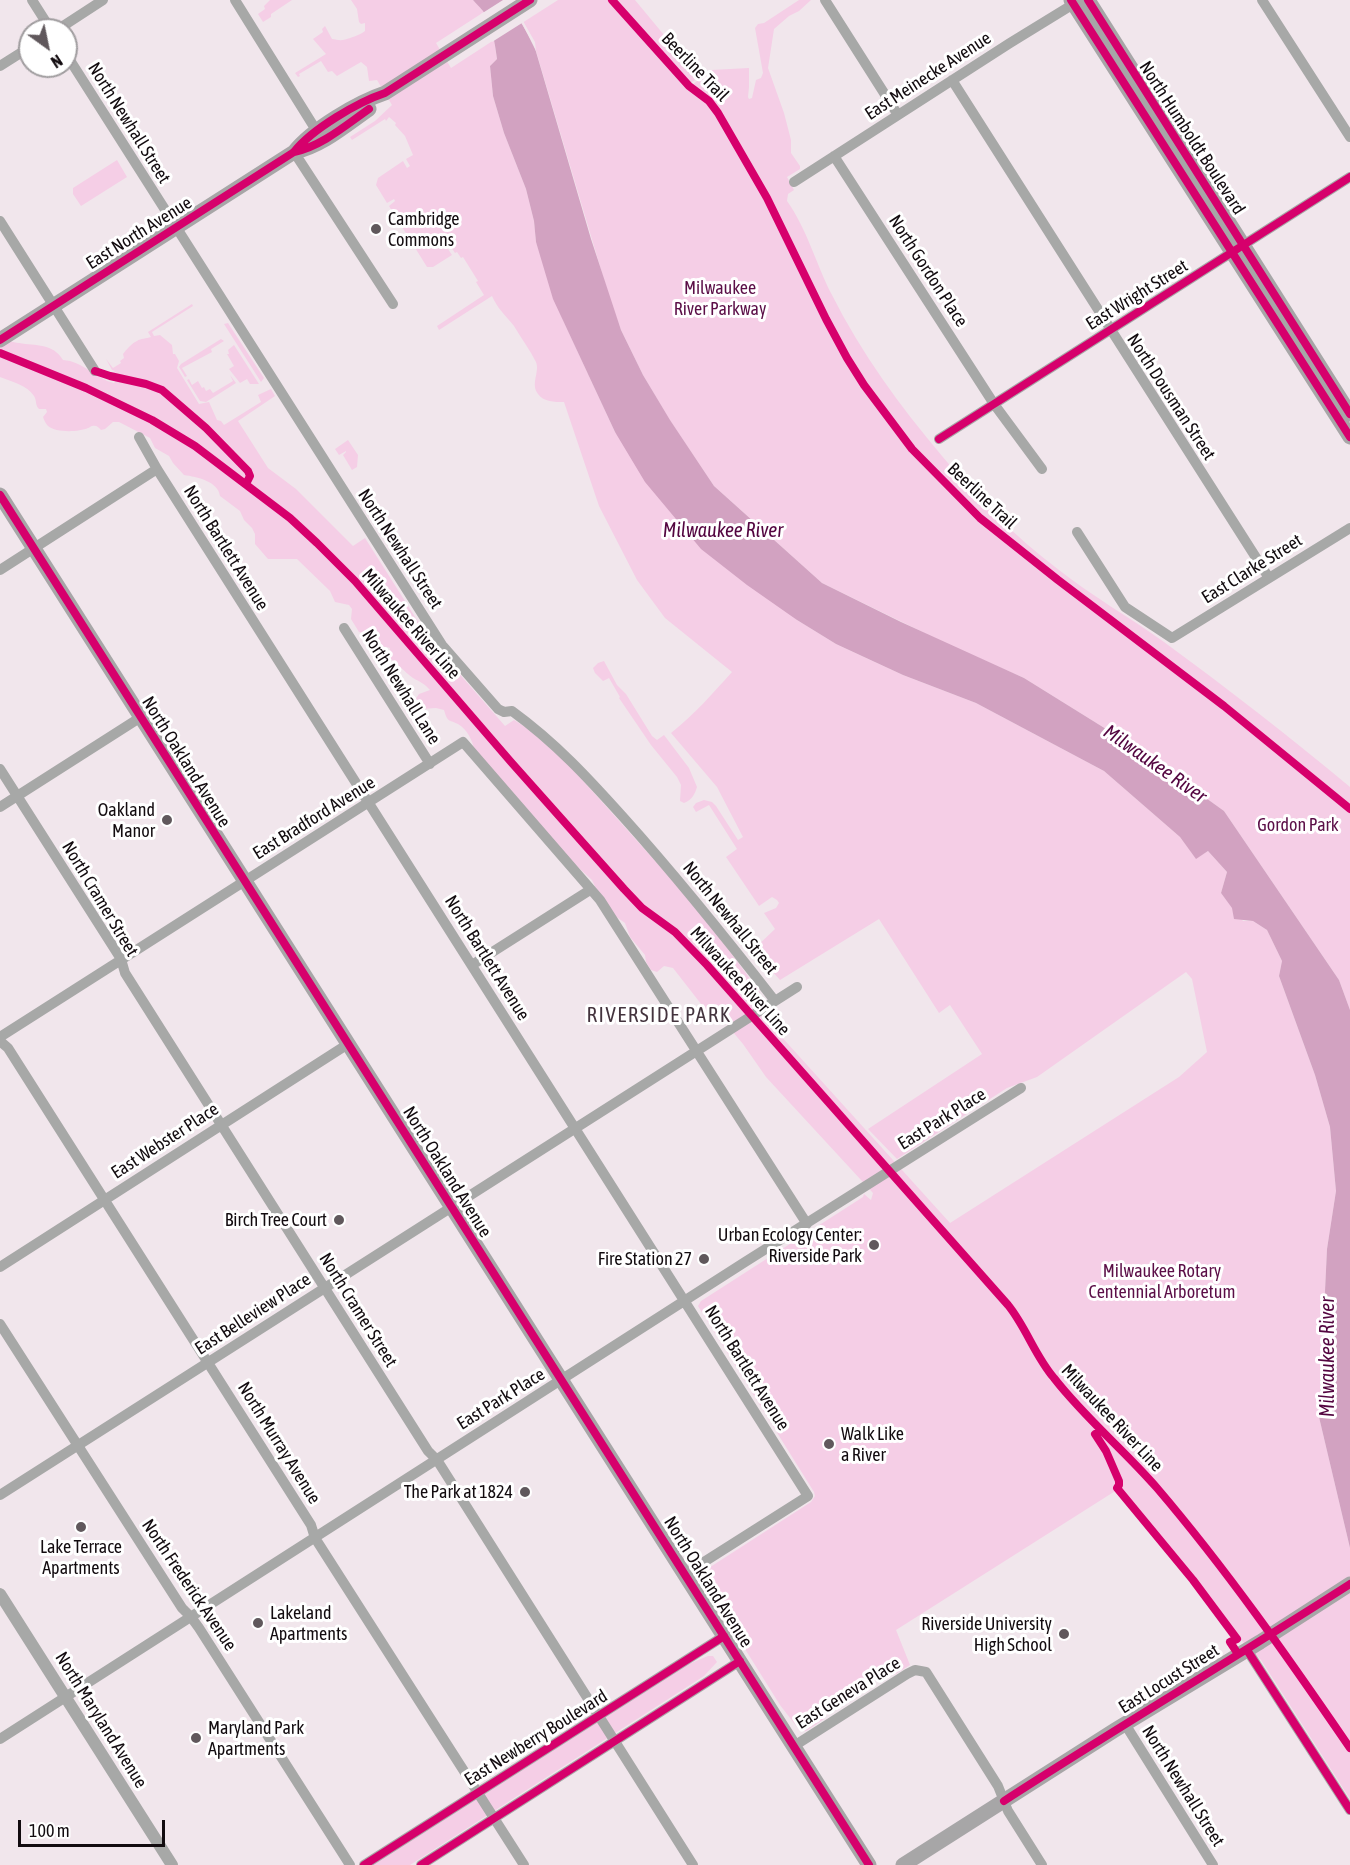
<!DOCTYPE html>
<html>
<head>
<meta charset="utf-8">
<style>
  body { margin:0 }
  #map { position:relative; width:1350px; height:1865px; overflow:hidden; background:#f1e6ec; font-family:"Asap Condensed",sans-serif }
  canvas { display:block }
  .north { position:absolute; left:18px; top:18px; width:60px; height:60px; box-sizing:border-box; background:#fff; border:2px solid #a09d9f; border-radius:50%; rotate:147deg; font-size:16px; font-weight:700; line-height:24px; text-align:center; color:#120b0f }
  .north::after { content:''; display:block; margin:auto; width:21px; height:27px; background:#60585c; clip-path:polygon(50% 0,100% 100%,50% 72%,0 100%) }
  .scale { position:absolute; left:18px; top:1820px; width:147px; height:27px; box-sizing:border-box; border:3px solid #120b0f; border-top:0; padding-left:8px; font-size:18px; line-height:21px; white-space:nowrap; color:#120b0f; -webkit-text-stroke:4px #fff; paint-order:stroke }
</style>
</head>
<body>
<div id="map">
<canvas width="1350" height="1865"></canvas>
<div class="north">N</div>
<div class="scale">100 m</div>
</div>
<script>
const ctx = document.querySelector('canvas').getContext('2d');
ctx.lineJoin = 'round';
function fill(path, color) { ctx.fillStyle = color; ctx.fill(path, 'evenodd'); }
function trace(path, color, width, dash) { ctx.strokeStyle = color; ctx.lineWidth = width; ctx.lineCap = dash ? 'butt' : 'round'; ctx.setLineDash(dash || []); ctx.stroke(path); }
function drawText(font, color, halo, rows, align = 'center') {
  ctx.font = font + ' "Asap Condensed",sans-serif'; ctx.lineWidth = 6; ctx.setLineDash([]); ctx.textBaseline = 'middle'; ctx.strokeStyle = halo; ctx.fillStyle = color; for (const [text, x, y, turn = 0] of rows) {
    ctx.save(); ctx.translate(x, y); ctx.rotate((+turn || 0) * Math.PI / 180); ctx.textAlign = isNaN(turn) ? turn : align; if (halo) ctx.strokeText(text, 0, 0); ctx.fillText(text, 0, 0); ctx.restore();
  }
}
fill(new Path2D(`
  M270,0h22l-21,14v3l-8,5 -5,-8 7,-5 -1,-3z
  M351,0h122l11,12 -48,31 15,25 43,-28 3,19 -7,7 3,30 11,37 22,56 8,32 2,21 27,78 52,112 182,188 39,24 67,31 73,28 128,68 76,66 16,21 12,-7 19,21 -6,21 22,28h10l14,9 15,31 -3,15 36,99 15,52 6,64 -9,58 -8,168 31,131v251l-89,-139 -25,-25 -116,-147 -224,142 14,35 -16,10 -8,-2 -65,42 3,4 -18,12h-6l-20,-26 -80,-128 4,-6 107,-69 4,-6 -1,-4 -116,-186 3,-5 162,-104 1,-3 7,6 2,-7 -107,-116 -23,-33 -21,-25 -10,-1 -39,-50 -9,-2 -7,6 -6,-2 -5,-8 -1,-7 -15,-18 -5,-14 -10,-7 -15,-19 -8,-17 -22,-20 -96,-110c-1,-9 -7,-21 -16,-26 -10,-5 -10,-1 -14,-14l-8,-2 -14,1 -9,-6 6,-9 11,-4c-6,-7 -10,-8 -17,-12 -9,-6 -15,-15 -24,-20l1,-10c-8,-3 -9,2 -15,-8l3,-8 -4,-3h-5l-6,4 -4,-1 -8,-13 1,-10 -3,-4 -14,-3 -5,-11 -33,-32h-29l-13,-15v-10l-3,-6 -8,-8 -4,-9 -20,-15c-2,-15 -23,-19 -36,-21l-11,-12 -4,-7 -14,-8 -5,-10 -31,-16h-6l-8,7 -4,1c-3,-3 -4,-5 -9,-4 -1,0 -3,2 -4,2 -9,4 -32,5 -40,-2 -2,-2 -4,-6 -5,-9l4,-5 -1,-3h-7c-4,-4 -2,-8 -5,-13 -7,-11 -22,-14 -34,-19v-40c6,2 13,6 19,6 17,3 34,0 44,17 20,1 33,19 51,23l4,-5 7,-1 -13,-4 3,-2 -3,-1 -6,-11 7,9 8,-5 -1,-2 4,-3 -1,-4c3,-4 9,-11 14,-13 4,-3 9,-2 14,-4l-3,-5 44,-28 1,2 -41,26 2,4 6,-1 12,10 1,9h2l4,7 -2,7 22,36 10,-2 8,18 4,1 3,4 37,-23 -3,-7 13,-6 4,7 -37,25 30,47 28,21 57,57 12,-8 59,93 18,23 63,72 9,-6 13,8 41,36 98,109 50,60 44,59 -6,5 -4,5 200,221 229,-146 28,-25 -15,-73 -6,-7 -149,105 -30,11 -110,71 -29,-30 114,-75 -32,-49 -11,8 -60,-94 -99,61 -27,-30 22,-21 -11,-16 12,-5 3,-5 -2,-3 -5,-3 -13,9 -33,-49 11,-8 -28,-44 -13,7 -3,-5 3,-4 8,-3 8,2 4,4 22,34 5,-3 -26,-50 -46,-54c23,-18 42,-40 61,-61l-67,-54 -28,-38 -38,-74 -35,-104c-10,0 -20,0 -26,-8 -8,-10 2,-22 -2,-32 -6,-12 -15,-24 -22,-36 -8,-10 -17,-18 -22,-30l-53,34 -2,-4 47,-31 -8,-13 2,-1 -15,-24 -2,1 -4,-6 -2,1 -4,-6 -3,2 4,6 -19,12h-6l-38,-61 6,-5 -1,-2 -7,4 -11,-18 2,-7 25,-17 4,7 3,-2 -4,-7 7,-4 -8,-19 -10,-11 1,-2 -7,-6 -3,4 -1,-2 -33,21 -2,-3 25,-16 17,-16 -15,-25 -8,1 -2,-14 -6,-5 -24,14 -5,-5 -4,1 -7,-11 -22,13 1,2 -2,1 -3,-4 31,-19 -13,-15 10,-7 -1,-3 3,-3 7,13c4,0 7,2 10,1 4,0 20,-6 23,-9v-8l-4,1 -2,-2 -2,-13z
  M558,0h77l34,41 -1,1 16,15 -4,4 15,19 -5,3 2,2 19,-15 38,-2v19l-1,10 1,2 3,-1 4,-18 5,-2 2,-5 -8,-45 3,-4 6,-1 35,-23h12l-12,11 -10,5 -15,13 -6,39 16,45 7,27v13l9,13v3l-13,8 7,13 -6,4 -1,7c20,28 29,63 45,94 29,58 68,111 110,161 35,42 73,81 117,114 33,26 70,47 105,72 63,46 126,95 186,145v223l-11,-30 -115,-169 -89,-64 -111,-69 -77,-34 -125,-61 -108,-97 -45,-67 -26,-44 -22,-45 -11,-30 -74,-249 -14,-28z
  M117,160l10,17 -46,29 -8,-12v-6z
  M228,323l36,55 -3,4 -37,-58z
  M221,339l3,2 -13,8 1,3 -30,16 5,8 -2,1 -6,-10 2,-3z
  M234,345l25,39h-9l-3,-5 -7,4 -11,-14 5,-3 -7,-12h2l-1,-4z
  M230,375l6,8 -30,19 -6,-1 -13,-21 2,-1 3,6 6,-4 4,7 2,-1 2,4 4,-2 3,4 20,-12z
  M348,440l10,15 -1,12 -5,3 -9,-15 3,-3v-1l-7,4 -4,-6z
  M604,661l13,24 9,9 26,42 5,4 7,-5 25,33 8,19c-2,7 -5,13 -13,16l-4,-2 1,-16 -4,-8 -26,-32 -32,-47 1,-1 -11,-19 -6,3 -8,-8 -2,-5 5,-5z
  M708,1656h5l4,6 -13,14 -294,189h-38l312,-199z`), '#f5cee6');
fill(new Path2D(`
  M473,0h35l26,45 57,194 30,91 22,45 27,45 44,66 108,97 79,39 123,56 111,69 89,64 115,169 11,30v538l-31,-131 8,-168 9,-58 -6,-64 -15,-52 -36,-99 3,-15 -15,-31 -14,-9 -19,-2 -2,-11 -11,-15 6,-21 -19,-21 -12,8 -16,-22 -76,-66 -128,-68 -73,-28 -67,-31 -39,-24 -50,-35 -46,-36 -56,-67 -30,-50 -62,-133 -17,-57 -2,-21 -8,-32 -22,-56 -11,-37 -3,-30 7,-7c-2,-16 -5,-34 -14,-48 -3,-4 -7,-7 -10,-11z`), '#d2a2c1');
fill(new Path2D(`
  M503,0h8l24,42 1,9 -14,-28 -30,19 -11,-28z`), '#f1e6ec');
trace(new Path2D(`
  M32,0l19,30
  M235,0l81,130
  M825,0l73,115
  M1262,0l88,137
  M57,30l46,-30
  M66,54l376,591 56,64 6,3 8,-1c44,32 76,67 112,107 53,59 102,120 151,183
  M0,66l30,-19
  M952,80l317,498
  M294,152l99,152
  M834,156l160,248 48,65
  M794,182l216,-139 70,-43
  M0,221l95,150
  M139,437l18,32 651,1027 -123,78
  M939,439l411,-262
  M1077,532l48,75 47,31 178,-110
  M0,570l157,-101
  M344,628l86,136
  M0,769l121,190 4,14 303,478 9,9 7,11 249,394
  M0,807l141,-90
  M472,965l118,-75
  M0,1037l463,-295 137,158 207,324
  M0,1041l8,7 303,477 4,13 209,327
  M0,1267l348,-223
  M0,1324l182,284 9,9 8,11 151,237
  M0,1495l797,-508
  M1247,1650l103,160
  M1125,1724l88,141
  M0,1739l745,-477 276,-174
  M794,1746l113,-72 8,-4 11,2 72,114 10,25 34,54
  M364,1865l360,-229
  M421,1865l319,-204`), '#a7a8a7', 10);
trace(new Path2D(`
  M0,1594l172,271`), '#a7a8a7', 12);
trace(new Path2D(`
  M1071,0l279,437
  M1088,0l262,414
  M294,152c28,-6 52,-27 75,-43
  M0,340l294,-188c18,-23 64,-50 91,-59l145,-93
  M0,495l869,1370
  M903,1865l212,-135 145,-88 90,-58`), '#a7a6a7', 15);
trace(new Path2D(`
  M612,0l77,86 20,15 9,12 49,85 59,121 21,39 17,27 48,64 68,69 78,62 166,126 126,103
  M1071,0l279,437
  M1088,0l262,414
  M294,152c28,-6 52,-27 75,-43
  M0,340l294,-188c18,-23 64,-50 91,-59l145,-93
  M0,353l86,35 66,32 43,26 95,72 27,25 38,38 156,181 113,127 18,19 33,24 32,33 301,340c18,22 27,51 46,73 31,40 70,72 103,110 70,82 132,171 193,260
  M95,371l15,5 36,8 16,6 44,38 42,43 2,5 -4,8
  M939,439l411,-262
  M0,495l869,1370
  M1095,1434l11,17 13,30v4l-2,3 76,92 44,59 -7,3 8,12
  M1247,1650l103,160
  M1004,1801c114,-74 231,-143 346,-217
  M364,1865l360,-229
  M421,1865l319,-204`), '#d6006c', 8);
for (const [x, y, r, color] of [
  [376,229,6,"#60585c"],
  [167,820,6,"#60585c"],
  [339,1220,6,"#60585c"],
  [874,1245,6,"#60585c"],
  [704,1259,6,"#60585c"],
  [829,1444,6,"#60585c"],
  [525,1492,6,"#60585c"],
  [81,1527,6,"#60585c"],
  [258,1623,6,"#60585c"],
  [1064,1634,6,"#60585c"],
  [196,1738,6,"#60585c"]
]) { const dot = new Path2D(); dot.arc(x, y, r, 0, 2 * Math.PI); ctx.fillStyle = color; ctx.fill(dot); trace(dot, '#fff', 2); }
drawText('18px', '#120b0f', '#fff', [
  ["Beerline Trail",695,67,46],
  ["East Meinecke Avenue",928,76,-33],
  ["North Newhall Street",129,123,58],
  ["North Humboldt Boulevard",1192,138,57],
  ["East North Avenue",139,233,-32],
  ["North Gordon Place",928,271,57],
  ["East Wright Street",1137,295,-32],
  ["North Dousman Street",1171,397,57],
  ["Beerline Trail",982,496,43],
  ["North Bartlett Avenue",226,548,58],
  ["North Newhall Street",400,549,57],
  ["East Clarke Street",1252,569,-32],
  ["Milwaukee River Line",411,624,49],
  ["North Newhall Lane",401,687,58],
  ["North Oakland Avenue",186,762,58],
  ["East Bradford Avenue",314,818,-32],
  ["North Cramer Street",100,899,59],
  ["North Newhall Street",730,918,51],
  ["North Bartlett Avenue",487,958,58],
  ["Milwaukee River Line",740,981,48],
  ["East Park Place",942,1119,-32],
  ["East Webster Place",165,1141,-33],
  ["North Oakland Avenue",447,1172,58],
  ["North Cramer Street",358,1310,58],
  ["East Belleview Place",253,1314,-33],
  ["North Bartlett Avenue",747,1368,58],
  ["East Park Place",501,1399,-32],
  ["Milwaukee River Line",1112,1418,47],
  ["North Murray Avenue",279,1443,58],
  ["North Oakland Avenue",708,1582,58],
  ["North Frederick Avenue",189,1585,56],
  ["East Locust Street",1169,1679,-32],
  ["East Geneva Place",848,1693,-32],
  ["North Maryland Avenue",101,1720,58],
  ["East Newberry Boulevard",536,1738,-32],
  ["North Newhall Street",1183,1786,58]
]);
drawText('18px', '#120b0f', '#fff', [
  ["Cambridge",388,219,"left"],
  ["Commons",388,240,"left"],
  ["Oakland",155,810],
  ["Manor",155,831],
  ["Birch Tree Court",327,1220],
  ["Urban Ecology Center:",862,1235],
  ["Riverside Park",862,1256],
  ["Fire Station 27",692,1259],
  ["Walk Like",841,1434,"left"],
  ["a River",841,1455,"left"],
  ["The Park at 1824",513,1492],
  ["Lake Terrace",81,1547,"center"],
  ["Apartments",81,1568,"center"],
  ["Lakeland",270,1613,"left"],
  ["Apartments",270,1634,"left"],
  ["Riverside University",1052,1624],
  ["High School",1052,1645],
  ["Maryland Park",208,1728,"left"],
  ["Apartments",208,1749,"left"]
], 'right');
drawText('18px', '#5b0e47', '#fff', [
  ["Milwaukee",720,288],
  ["River Parkway",720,309],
  ["Gordon Park",1298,825],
  ["Milwaukee Rotary",1162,1271],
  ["Centennial Arboretum",1162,1292]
]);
drawText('italic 20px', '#530540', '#fff', [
  ["Milwaukee River",723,531],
  ["Milwaukee River",1155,764,35],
  ["Milwaukee River",1328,1357,-90]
]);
ctx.letterSpacing = '1.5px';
drawText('21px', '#44343e', '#fff', [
  ["RIVERSIDE PARK",659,1015]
]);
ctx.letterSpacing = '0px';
</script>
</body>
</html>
